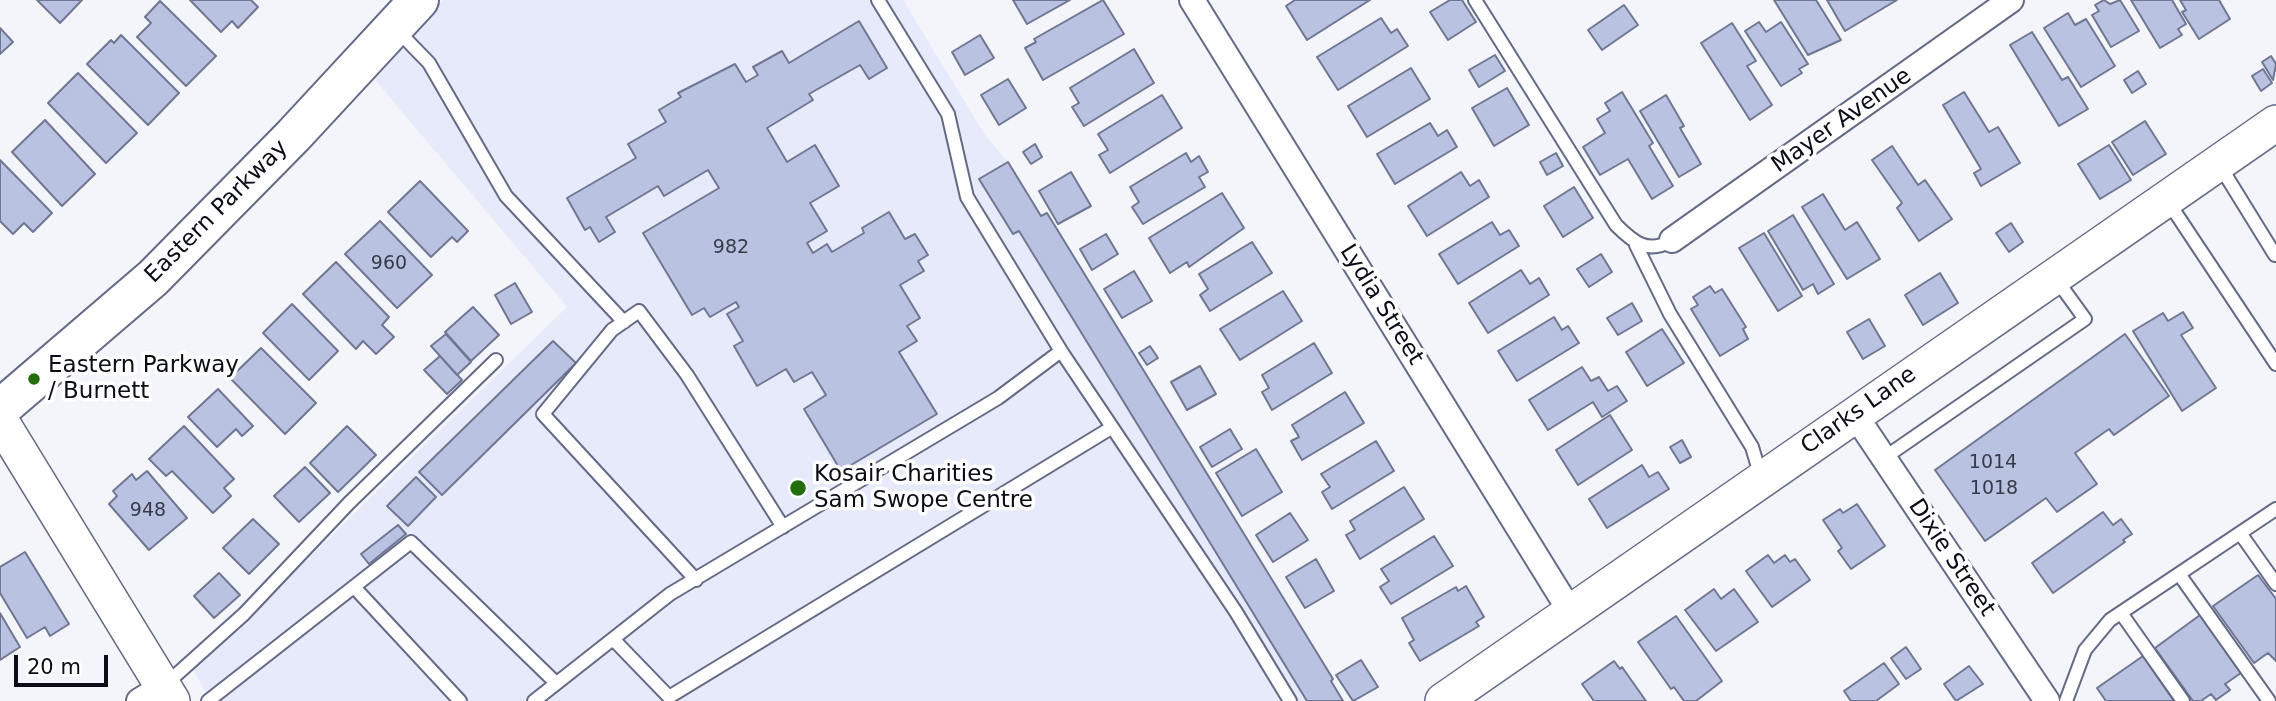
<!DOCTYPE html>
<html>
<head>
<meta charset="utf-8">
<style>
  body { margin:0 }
  #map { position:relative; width:2276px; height:701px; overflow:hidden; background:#f3f5fb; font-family:"DejaVu Sans",sans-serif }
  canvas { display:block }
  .scale { position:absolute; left:14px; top:655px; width:94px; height:32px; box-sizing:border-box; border:4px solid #0a0c16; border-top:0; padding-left:9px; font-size:21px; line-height:24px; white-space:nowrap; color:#0a0c16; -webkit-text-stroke:5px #fff; paint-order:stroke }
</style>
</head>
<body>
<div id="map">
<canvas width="2276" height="701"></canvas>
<div class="scale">20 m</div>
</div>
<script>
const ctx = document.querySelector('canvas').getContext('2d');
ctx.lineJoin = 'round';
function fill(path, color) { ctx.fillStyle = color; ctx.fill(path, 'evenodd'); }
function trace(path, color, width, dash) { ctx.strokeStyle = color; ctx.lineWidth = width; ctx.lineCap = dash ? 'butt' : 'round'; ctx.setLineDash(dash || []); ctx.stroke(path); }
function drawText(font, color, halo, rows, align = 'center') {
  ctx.font = font + ' "DejaVu Sans",sans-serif'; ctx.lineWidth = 7; ctx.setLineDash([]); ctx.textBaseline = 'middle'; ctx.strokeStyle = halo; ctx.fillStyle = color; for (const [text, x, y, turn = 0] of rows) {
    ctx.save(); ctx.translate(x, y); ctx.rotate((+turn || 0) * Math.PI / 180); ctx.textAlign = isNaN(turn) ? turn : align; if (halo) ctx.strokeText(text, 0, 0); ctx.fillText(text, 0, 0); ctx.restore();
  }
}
fill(new Path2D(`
  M443,0h460l82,135 23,27 33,54 6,-3 286,466 -2,2 12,20h-1132l-18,-31 374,-363 -192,-227z`), '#e6eafa');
const building = new Path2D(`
  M37,0h45l-22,23z
  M190,0h61l7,7 -20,21 -6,-7 -11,11z
  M1013,0h57l-43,24z
  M1103,0l21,34 -81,46 -18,-32 11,-6 -2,-3z
  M1295,0h75l-63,40 -21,-34z
  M1450,0h12l14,22 -28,18 -18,-28z
  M1774,0h42l25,40 -33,15z
  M1827,0h70l-52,31z
  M2104,0l6,4 10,-4 19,31 -28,16 -19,-32 7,-4 -4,-6z
  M2131,0h41l14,24 -8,5 4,6 -22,13z
  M2180,0h39l11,19 -31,20 -17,-27 4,-2z
  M160,1l56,55 -30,30 -49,-49 14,-14 -6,-6z
  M1624,5l14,20 -36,25 -14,-20z
  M2068,13l7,12 11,-6 29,47 -34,21 -37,-59z
  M1381,18l10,15 6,-4 11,17 -70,44 -21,-33z
  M859,21l28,47 -18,11 -9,-14 -51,29 4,6 -46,28 20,34 28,-17 24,41 -29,17 17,28 -20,12 6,10 14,-9 5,8 32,-19 -2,-5 27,-16 16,27 10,-5 13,21 -10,6 6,10 -24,14 20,33 -13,8 10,15 -18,11 38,62 -96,57 -37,-62 22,-14 -14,-23 -18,10 -8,-13 -29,17 -23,-40 9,-5 -16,-27 12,-7 -3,-5 -26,15 -6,-9 -12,7 -49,-82 76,-45 -11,-18 -44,26 -6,-10 -52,31 9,15 -16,10 -9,-15 -5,3 -18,-32 69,-40 -8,-14 38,-22 -7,-12 22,-13 -3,-4 57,-29 11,18 12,-7 -5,-8 29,-16 7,12z
  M1759,22l7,10 15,-10 27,42 -9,5 3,4 -21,13 -36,-55z
  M1732,23l24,38 -9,5 25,39 -22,15 -49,-77z
  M0,28l13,14 -13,12z
  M2032,32l30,48 6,-3 20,32 -29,17 -49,-81z
  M121,35l58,58 -31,32 -61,-61 24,-24 3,3z
  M980,35l14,23 -29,17 -13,-23z
  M1134,49l20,34 -70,43 -12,-19 7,-4 -9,-15z
  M1495,55l10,16 -26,16 -10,-17z
  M2271,56l5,8 -3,16 -11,-18z
  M1411,68l19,31 -63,38 -19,-31z
  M2263,69l9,14 -11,8 -9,-15z
  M2138,71l8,13 -14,9 -8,-13z
  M78,73l59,60 -31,30 -58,-60z
  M1008,79l18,29 -27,17 -18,-30z
  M1507,88l22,37 -35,21 -22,-38z
  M1622,92l31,51 -4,3 24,40 -21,13 -24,-40 -28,16 -17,-28 22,-14 -8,-14 13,-8 -5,-8z
  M1964,92l25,40 9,-5 22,36 -39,23 -7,-13 7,-4 -38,-64z
  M1162,95l20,33 -72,45 -11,-18 9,-5 -10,-16z
  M1666,95l18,31 -4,2 21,36 -22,13 -39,-66z
  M45,120l50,54 -33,32 -50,-54z
  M2145,121l21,33 -33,21 -21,-33z
  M1430,123l8,13 9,-6 10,17 -62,37 -18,-30z
  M1035,144l7,13 -11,7 -8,-12z
  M2109,145l22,35 -31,19 -22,-35z
  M1892,146l26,39 7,-5 27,39 -33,22 -22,-33 5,-5 -30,-43z
  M1186,153l5,9 8,-6 9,16 -9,5 6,10 -62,37 -11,-17 7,-5 -9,-15z
  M1556,153l7,13 -16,9 -7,-13z
  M0,160l52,53 -19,19 -9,-9 -11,11 -13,-13z
  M1008,162l33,54 6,-3 286,466 -2,2 12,20h-36l-288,-470 -6,3 -34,-55z
  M1071,172l20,34 -33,18 -19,-33z
  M1461,172l9,14 9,-6 10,17 -62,39 -19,-30z
  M420,181l48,50 -11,11 -5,-5 -21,20 -43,-45z
  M1574,187l19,31 -30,19 -19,-31z
  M1222,193l22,35 -55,39 -2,-5 -17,11 -21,-35z
  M1823,194l22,36 12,-8 23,37 -33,20 -45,-72z
  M1793,215l41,69 -16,10 -5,-10 -10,6 -35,-59z
  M380,221l52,54 -35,33 -52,-54z
  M1492,222l8,13 9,-5 10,16 -61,38 -19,-30z
  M2011,223l12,19 -14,10 -13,-19z
  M1764,233l38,63 -24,15 -39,-63z
  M1106,234l12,20 -26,16 -12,-21z
  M1252,242l20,31 -62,38 -10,-16 8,-6 -9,-15z
  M1601,254l11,18 -23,15 -12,-18z
  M336,262l53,55 -7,8 12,12 -18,17 -13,-13 -7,8 -53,-55z
  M1521,270l9,14 9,-6 10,17 -61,38 -19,-30z
  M1134,271l18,30 -30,17 -18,-29z
  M1940,273l18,30 -35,22 -18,-30z
  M515,283l17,29 -21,12 -16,-29z
  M1710,286l5,7 7,-4 24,38 -3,2 5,10 -28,17 -29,-47 7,-4 -5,-8z
  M1283,291l19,30 -62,39 -20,-31z
  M1632,303l10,18 -24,14 -11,-17z
  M292,304l46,47 -29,29 -46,-47z
  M473,307l26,28 -28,26 -26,-29z
  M2183,312l10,16 -12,7 35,53 -34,23 -49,-80 30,-18 5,8z
  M1554,317l8,13 6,-4 11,17 -62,38 -19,-30z
  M1869,319l16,27 -22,13 -16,-27z
  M1662,329l22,34 -37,23 -21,-34z
  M446,334l25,28 -14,13 -26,-29z
  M2125,334l44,62 -55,39 -5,-6 -34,24 22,31 -40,28 -11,-14 -61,43 -50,-71z
  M553,341l23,22 -134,132 -23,-23z
  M1314,343l18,30 -60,37 -10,-18 7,-4 -7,-13z
  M1150,346l8,12 -11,7 -8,-12z
  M261,348l55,55 -31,31 -55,-56z
  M440,356l22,24 -15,14 -23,-24z
  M1200,366l16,28 -29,16 -16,-28z
  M1582,367l9,14 8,-4 9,14 9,-5 10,15 -25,16 -9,-15 -45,28 -19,-30z
  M218,389l35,37 -11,10 -6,-7 -19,18 -29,-30z
  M1345,392l19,31 -62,37 -11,-19 8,-4 -7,-12z
  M1610,415l22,35 -54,35 -22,-35z
  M184,426l50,53 -10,9 7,8 -18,17 -41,-42 -6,5 -17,-17z
  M347,426l29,29 -38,37 -28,-29z
  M1230,429l12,20 -30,18 -12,-20z
  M1682,440l9,17 -11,6 -10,-16z
  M1376,441l18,30 -62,38 -10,-17 8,-5 -9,-13z
  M1256,449l26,43 -40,24 -26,-43z
  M1642,465l7,12 9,-5 11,17 -62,39 -18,-29z
  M305,467l25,26 -31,29 -25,-26z
  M147,471l40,47 -38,32 -40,-46 8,-8 -4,-5 19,-17 4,6z
  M416,477l20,20 -28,29 -21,-20z
  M1404,487l20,32 -64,40 -14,-24 9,-5 -5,-9z
  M1857,504l28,42 -34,23 -13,-18 4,-3 -19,-28 17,-11 3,4z
  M2103,512l10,13 8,-6 11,15 -9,6 2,2 -72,51 -21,-30z
  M1290,513l18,27 -35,22 -17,-27z
  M253,519l26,25 -30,30 -26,-26z
  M398,525l8,9 -37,30 -8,-10z
  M1434,536l19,30 -62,38 -11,-17 9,-6 -8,-12z
  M25,552l44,72 -19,12 -5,-9 -18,11 -27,-45v-26z
  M1768,555l6,8 11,-8 5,7 5,-3 15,21 -38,27 -26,-36z
  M1316,559l18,32 -29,17 -19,-31z
  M219,573l21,22 -26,23 -20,-22z
  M2258,575l18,24v62l-8,-8 -14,10 -41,-57z
  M1466,586l18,31 -8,5 3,4 -59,35 -11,-18 5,-3 -12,-22 54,-31 2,4z
  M1714,589l7,10 13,-10 24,33 -42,29 -31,-41z
  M0,613l20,34 -20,13z
  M2200,615l41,58 -16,11 5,6 -14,10 -5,-6 -10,7h-8l-38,-53z
  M1676,616l46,65 -26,20h-12l-10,-14 -3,2 -33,-47z
  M1906,647l15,22 -15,10 -15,-21z
  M2143,656l31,45h-68l-9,-13z
  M1361,660l17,27 -25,14 -17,-26z
  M1614,661l6,8 2,-2 24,34h-52l-12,-17z
  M1884,663l15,21 -23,17h-25l-7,-10z
  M1969,666l14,18 -27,17 -12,-17z`);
fill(building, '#bac2e1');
trace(building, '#707793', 2);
const lane = new Path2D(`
  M878,0l70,114 19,83 94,154 175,261 54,89
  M1475,0l141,225c17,17 32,30 56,15
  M397,30l32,33 77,133 118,126
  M2220,166l55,89
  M2167,200l109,164
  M1636,245l34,69 82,133 9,30
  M1884,458l201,-139 -29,-40
  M2240,533l36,51
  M2179,574l90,127
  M696,580l-153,-166 69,-84 27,-19 48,64 96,152
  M354,587l106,114
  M2121,613l62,88
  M613,639l56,58 442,-269
  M166,684l78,-70 105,-111 147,-143
  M208,701l203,-159 145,141
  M534,701l136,-107 328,-196 63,-47
  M2066,701l19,-51 25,-30 166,-111`);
const street = new Path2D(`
  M1192,0l378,611
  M1672,240l339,-240
  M1855,415l192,286
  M139,701l24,-15`);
const secondary = new Path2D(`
  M0,420l172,281
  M1443,701l833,-578`);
const primary = new Path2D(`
  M0,409l153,-131 140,-142 126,-136`);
trace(lane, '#646a86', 16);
trace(street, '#646a86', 28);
trace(secondary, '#646a86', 38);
trace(primary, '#646a86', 42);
trace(lane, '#fff', 12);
trace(street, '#fff', 24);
trace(secondary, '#fff', 35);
trace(primary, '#fff', 38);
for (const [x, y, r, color] of [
  [34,379,7,"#236d0d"],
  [798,488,9,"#236d0d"]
]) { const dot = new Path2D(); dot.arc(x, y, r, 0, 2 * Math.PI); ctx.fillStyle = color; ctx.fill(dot); trace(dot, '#fff', 2.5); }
drawText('19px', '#363a49', null, [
  ["982",731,248],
  ["960",389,264],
  ["1014",1993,463],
  ["1018",1994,489],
  ["948",148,511]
]);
drawText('23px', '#0a0c16', '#fff', [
  ["Mayer Avenue",1842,121,-35],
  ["Eastern Parkway",217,212,-45],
  ["Lydia Street",1381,305,58],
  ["Clarks Lane",1859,411,-35],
  ["Dixie Street",1951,558,56]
]);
drawText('23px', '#0a0c16', '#fff', [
  ["Eastern Parkway",48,366],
  ["/ Burnett",48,392],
  ["Kosair Charities",814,475],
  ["Sam Swope Centre",814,501]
], 'left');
</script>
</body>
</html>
